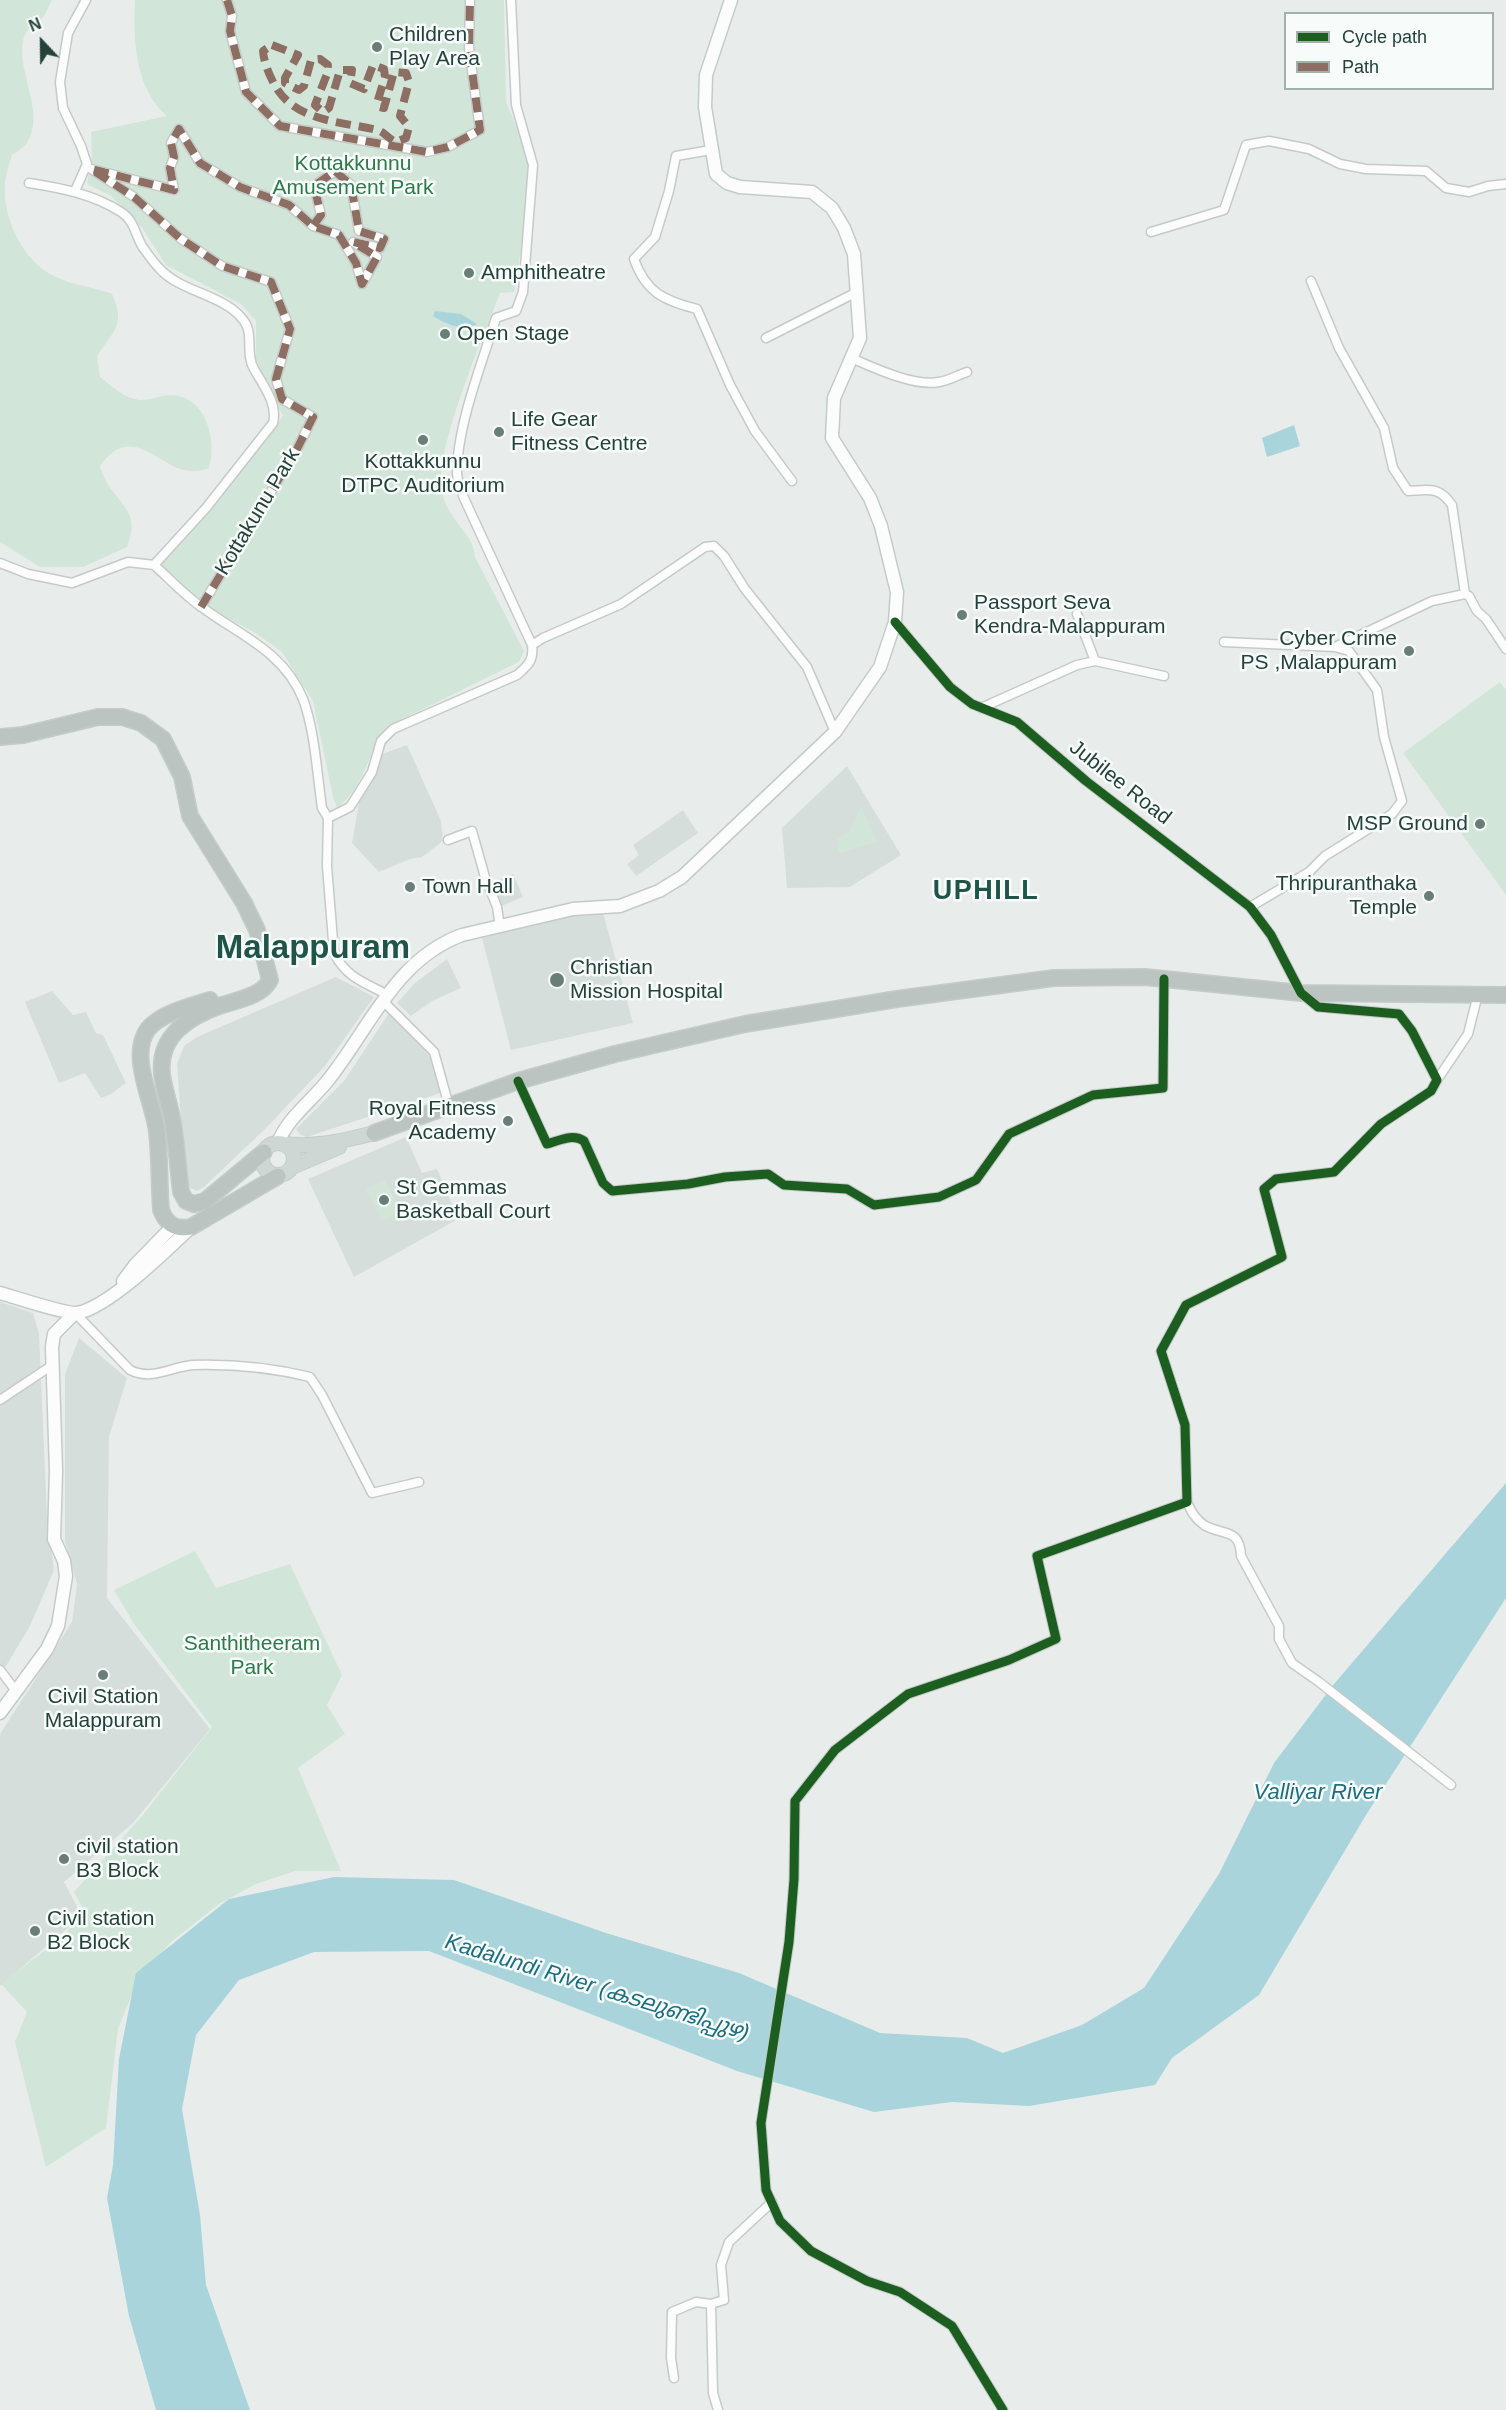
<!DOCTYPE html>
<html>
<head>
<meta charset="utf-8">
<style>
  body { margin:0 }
  #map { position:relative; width:1506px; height:2410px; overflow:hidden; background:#e8edeb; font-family:Arial,sans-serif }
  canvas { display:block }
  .legend { position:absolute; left:1284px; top:12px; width:210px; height:78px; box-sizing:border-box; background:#f7fbf9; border:2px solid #a3b1ad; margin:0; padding:8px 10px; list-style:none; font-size:18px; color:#24423a }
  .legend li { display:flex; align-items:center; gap:12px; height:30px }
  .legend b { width:30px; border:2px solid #a3b1ad }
  .north { position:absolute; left:12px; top:12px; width:60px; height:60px; -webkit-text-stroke:4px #f7fbf9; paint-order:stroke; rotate:338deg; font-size:16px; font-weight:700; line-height:24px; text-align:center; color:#24423a }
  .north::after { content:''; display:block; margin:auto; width:21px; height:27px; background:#24423a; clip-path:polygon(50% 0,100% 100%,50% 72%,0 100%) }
</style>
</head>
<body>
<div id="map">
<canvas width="1506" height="2410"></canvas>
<ul class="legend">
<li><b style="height:8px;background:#1b5e20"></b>Cycle path</li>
<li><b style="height:8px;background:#8d6e63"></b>Path</li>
</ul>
<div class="north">N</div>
</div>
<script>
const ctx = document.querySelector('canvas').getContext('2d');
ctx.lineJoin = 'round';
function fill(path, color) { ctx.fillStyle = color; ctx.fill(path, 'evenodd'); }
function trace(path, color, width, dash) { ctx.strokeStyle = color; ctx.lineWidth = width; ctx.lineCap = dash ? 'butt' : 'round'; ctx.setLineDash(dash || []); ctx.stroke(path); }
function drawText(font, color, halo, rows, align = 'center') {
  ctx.font = font + ' Arial,"Noto Sans Malayalam",sans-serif'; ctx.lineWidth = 5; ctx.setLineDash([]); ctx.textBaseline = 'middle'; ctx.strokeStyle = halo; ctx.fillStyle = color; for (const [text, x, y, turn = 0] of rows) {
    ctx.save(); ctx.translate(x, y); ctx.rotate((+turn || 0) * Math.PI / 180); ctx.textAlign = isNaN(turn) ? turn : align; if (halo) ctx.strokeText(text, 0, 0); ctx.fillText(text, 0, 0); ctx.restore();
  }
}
fill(new Path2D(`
  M407,745l34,76 2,20 -21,16 -12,2 -31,13 -27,-29 8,-46 20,-42z
  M847,766l54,89 -51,32 -63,1 -5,-60z
  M683,810l15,23 -62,43 -9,-12 12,-9 -6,-10z
  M513,874l10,23 -22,9 -10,-23z
  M601,905l32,118 -122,27 -29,-112z
  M447,959l14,29 -29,13 -21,15 -14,-13 18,-20z
  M336,977l38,20 -49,69 -60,63 -61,58 -7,4 -9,-4 -3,-8 -8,-115 7,-18 13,-9z
  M52,991l21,24 13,-3 10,21 7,2 23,48 -15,11 -10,4 -16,-25 -26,10 -34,-81z
  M389,1013l44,47 10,32 -136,45 -6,-2 -5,-6 48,-48z
  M406,1137l16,36 15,-4 21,50 -104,58 -46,-98z
  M0,1302l33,11 6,21 8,182 7,54 -24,56 -30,50z
  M79,1338l48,40 -18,59 -2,161 103,131 -77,94 -69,59 18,34 -82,70v-252l72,-112 5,-38 -12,-43v-167z`), '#d6dedb');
fill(new Path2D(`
  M0,0h52c-3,5 -5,12 -9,17 -7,9 -17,10 -20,24 -6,33 23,72 4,102 -4,5 -10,8 -15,12 -3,10 -7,21 -7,31 -2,33 18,75 49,90 18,9 39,11 58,18 14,31 2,36 -15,62l3,21c12,9 25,22 40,23 11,0 22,-5 32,-5 35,2 45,46 37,73 -4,1 -9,3 -14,3 -34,3 -61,-53 -95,-5 10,37 44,40 27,81l-44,20h-43l-40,-25z
  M135,0h369l2,102 23,54v43l-15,93 -14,1c-17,46 -66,155 -58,199 3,18 18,33 28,48 3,5 4,11 5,17l49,94 -5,11 -131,64c-20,25 -24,62 -51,82l-4,-11 -20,-96 -31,-49 -25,-18 -55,-30 -44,-39 81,-91 44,-58 -27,-51v-44l-15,-17 -75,-39 -24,-37 -31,-32 -24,-12 5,-28 -1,-24 76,-16c-32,-27 -34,-76 -32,-116z
  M1500,682l6,8v205l-103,-142z
  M861,806l16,36 -38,11 -2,-14 13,-8z
  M385,1179l16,33 -19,9 -16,-32z
  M195,1551l21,37 74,-24 52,111 -15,30 18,29 -47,34 43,103h-46l-39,13 -37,20 -48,38 -33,37 -20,50 -12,99 -60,39 -31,-125 12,-30 -26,-28 56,-43 29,-27 -12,-22 68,-76 70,-89 -78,-103 -20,-34z`), '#d1e6d8');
fill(new Path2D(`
  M435,311l26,3 16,10c-15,7 -30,1 -44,-8z
  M1294,425l6,21 -33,11 -5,-19z
  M1506,1483v115l-140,217 -107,180 -87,63 -17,27 -126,21 -77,-4 -78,10 -137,-41 -308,-120 -115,1 -75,28 -43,55 -14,74 18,106 6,70 44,125h-94l-27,-94 -22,-118 6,-33 6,-106 17,-86 93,-74 105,-22 120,3 152,53 133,40 141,60 87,5 36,15 79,-28 62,-37 75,-114 55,-111 60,-79z`), '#a9d4db');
const street = new Path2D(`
  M227,0l5,16 -2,15 16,61 34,34 147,26 21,-5 32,-17 -11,-82 1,-48
  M511,0l5,105 17,60 -10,127 -7,19 -20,7c-14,45 -39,108 -39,155 0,7 4,15 6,23l69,149
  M711,150l-35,6 -7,35 -14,46 -21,22c12,34 31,42 63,50l33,76 25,46 37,50
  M29,183c32,5 64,11 92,29 13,8 14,22 21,34 5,7 11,16 17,22 22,25 66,26 85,53 10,13 1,33 10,48 9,16 24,35 19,54l-67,85 -52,57
  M75,191l12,-27 -6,-18 -18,-38 -3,-26 8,-49 18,-33
  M1151,232l73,-22 22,-65 23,-4 40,8 31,15 26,5 60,2 20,17 23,4 19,-6 18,-2
  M1311,281l28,67 45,80 9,40 15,23c21,-1 31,-5 44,14l13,89
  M766,338l91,-46
  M851,358c24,10 63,29 88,24 9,-1 19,-7 28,-10
  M0,563l28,11 44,9 56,-21 26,3
  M154,565c16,14 31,31 49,43 38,28 81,44 100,91 12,32 14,75 19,109l6,10 -1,48 7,87c12,24 29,29 52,41
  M201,607l96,-158 16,-32 -31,-18 -6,-20 14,-50 -19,-47 -49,-16 -41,-27 -47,-42 -43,-28 83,21 -4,-22 4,-11 -3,-14 8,-14 21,34 40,24 49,18 24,21 26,9 17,28 6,21 15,-27 -24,-15 27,6 4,-9 -25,-8 -8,-46 -16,-14 -21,15 7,29 -8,11
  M1077,614l18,47
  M895,622l55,65 22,17 45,18 69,59 164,126 21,28 30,58 17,14 81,7 13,17 25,49 -6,11 -50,33 -47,48 -58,7 -12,10 18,68 -96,48 -25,46 24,74 2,77 -150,54 19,83 -47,21 -101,34 -73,56 -40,51 -1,78 -5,63 -28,181 5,67 14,31 31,30 56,30 33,11 52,34 51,84
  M1224,642l111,5 14,4 28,39 7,47 18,64 -10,13 -67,42 -16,16 -59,35
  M1335,647l97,-46 33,-7 4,2 8,15 9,8 20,30
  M981,708l96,-43 18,-4 69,15
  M328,818l22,-11 22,-35 9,-31 12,-12 124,-54c11,-10 17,-14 15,-30l11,-7 78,-34 84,-57 9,-1 10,10 21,33 62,78 28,65
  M448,840l24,-9 13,46 12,30 3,19
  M382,1000l52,52 15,54
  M1437,1080l31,-46 10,-40
  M518,1081l29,63c11,-3 26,-11 37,-3l19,42 9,8 76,-7 37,-7 43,-3 16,11 63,4 27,16 65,-8 37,-17 33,-46 84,-39 70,-7 1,-109
  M75,1313l55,57c22,11 40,-3 63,-5 38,-1 80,3 117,12l12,18 50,98 47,-11
  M0,1400l51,-34
  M1187,1502c4,9 8,17 17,23 18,11 36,2 37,31l38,70v13l13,24 27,19 132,103
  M0,1670l16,21
  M674,2378l-3,-20 1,-46 24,-10 15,2
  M718,2410l-5,-17 -2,-89 13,-4 -3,-35 8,-23 43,-40`);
const secondary = new Path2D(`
  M278,1143c10,-26 34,-42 51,-64 41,-52 67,-120 133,-144l111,-26 47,-3 39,-15 23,-14 153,-145 45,-65 15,-45 2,-30 -16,-66 -11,-28 -38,-60 2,-40 26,-60 -6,-84 -10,-26 -12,-20 -20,-16 -72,-5 -13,-4 -11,-9 -11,-67 1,-32 25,-75
  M123,1281l12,-16 38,-39
  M0,1293c15,4 64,21 77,20 31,-5 90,-63 114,-86
  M0,1713l47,-64 11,-23 8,-50 -2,-15 -10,-22 2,-68 -4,-124 2,-13 21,-21`);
const primary = new Path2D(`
  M262 1159a16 16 0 1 1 32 0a16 16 0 1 1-32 0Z
  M283,1144c33,4 59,-3 91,-11
  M292,1167l47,-20`);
const highway = new Path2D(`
  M0,737l23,-2 75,-18h24l19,6 22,16 19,38 8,39 54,87 13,27 13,50c-8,16 -32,20 -48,25 -32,11 -64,30 -60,69 2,17 9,33 11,50 4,22 5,46 8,68l5,9 8,3 11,-3 59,-49
  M210,1000c-19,6 -49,13 -62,29 -20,27 6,74 9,103 3,26 2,52 4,78 6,15 15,20 30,17l87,-51
  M374,1133l144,-52 97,-27 130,-30 152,-25 157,-21 91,-1 156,16 205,2`);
trace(street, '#c5cac8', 11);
trace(secondary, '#c3cbc8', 15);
trace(primary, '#c3ccc9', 16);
trace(highway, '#c3ccc9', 18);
trace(street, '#fcfcfc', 8);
trace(secondary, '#fcfcfc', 12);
trace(primary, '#cfd7d5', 14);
trace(highway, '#bcc4c2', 15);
trace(new Path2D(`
  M227,0l5,16 -2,15 16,61 34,34 147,26 21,-5 32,-17 -11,-82 1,-48
  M272,45l26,10 -13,23v5l14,7 5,-4 7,-26 9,-1 8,6 -1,9 -12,31 8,7 6,-4 11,-38h12l-2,13 14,6 9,-24 11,4 1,8 -8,26 3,4 4,1 10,-36 12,1 3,9 -9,34 9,11 -3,11 -10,4c-8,-3 -11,-10 -19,-12 -38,-9 -84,-8 -104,-48 -5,-10 -9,-20 -10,-31z
  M201,607l96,-158 16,-32 -31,-18 -6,-20 14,-50 -19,-47 -49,-16 -41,-27 -47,-42 -43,-28 83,21 -4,-22 4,-11 -3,-14 8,-14 21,34 40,24 49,18 24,21 26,9 17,28 6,21 15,-27 -24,-15 27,6 4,-9 -25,-8 -8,-46 -16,-14 -21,15 7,29 -8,11`), '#8d6e63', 8, [15, 8]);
trace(new Path2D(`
  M895,622l55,65 22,17 45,18 69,59 164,126 21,28 30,58 17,14 81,7 13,17 25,49 -6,11 -50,33 -47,48 -58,7 -12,10 18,68 -96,48 -25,46 24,74 2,77 -150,54 19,83 -47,21 -101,34 -73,56 -40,51 -1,78 -5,63 -28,181 5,67 14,31 31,30 56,30 33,11 52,34 51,84
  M518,1081l29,63c11,-3 26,-11 37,-3l19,42 9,8 76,-7 37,-7 43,-3 16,11 63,4 27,16 65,-8 37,-17 33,-46 84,-39 70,-7 1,-109`), '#1b5e20', 9);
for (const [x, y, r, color] of [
  [377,47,6,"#697e78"],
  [469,273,6,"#697e78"],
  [445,334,6,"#697e78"],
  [499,432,6,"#697e78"],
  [423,440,6,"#697e78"],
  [962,615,6,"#697e78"],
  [1409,651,6,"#697e78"],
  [1480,824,6,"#697e78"],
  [410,887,6,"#697e78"],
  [1429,896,6,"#697e78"],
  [557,980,8,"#697e78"],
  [508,1121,6,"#697e78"],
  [384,1200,6,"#697e78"],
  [103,1675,6,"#697e78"],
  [64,1859,6,"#697e78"],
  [35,1931,6,"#697e78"]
]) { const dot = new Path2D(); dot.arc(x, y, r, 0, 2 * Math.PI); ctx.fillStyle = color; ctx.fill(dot); trace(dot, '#f7fbf9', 2); }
drawText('21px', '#24423a', '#f7fbf9', [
  ["Children",389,35],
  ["Play Area",389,59],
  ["Amphitheatre",481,273],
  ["Open Stage",457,334],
  ["Life Gear",511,420],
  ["Fitness Centre",511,444],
  ["Kottakkunnu",423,462,"center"],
  ["DTPC Auditorium",423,486,"center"],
  ["Passport Seva",974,603],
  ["Kendra-Malappuram",974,627],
  ["Cyber Crime",1397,639,"right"],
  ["PS ,Malappuram",1397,663,"right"],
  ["MSP Ground",1468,824,"right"],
  ["Thripuranthaka",1417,884,"right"],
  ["Temple",1417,908,"right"],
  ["Town Hall",422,887],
  ["Christian",570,968],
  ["Mission Hospital",570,992],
  ["Royal Fitness",496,1109,"right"],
  ["Academy",496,1133,"right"],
  ["St Gemmas",396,1188],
  ["Basketball Court",396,1212],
  ["Civil Station",103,1697,"center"],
  ["Malappuram",103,1721,"center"],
  ["civil station",76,1847],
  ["B3 Block",76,1871],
  ["Civil station",47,1919],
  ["B2 Block",47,1943]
], 'left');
drawText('21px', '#2d7a4b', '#f7fbf9', [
  ["Kottakkunnu",353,164],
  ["Amusement Park",353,188],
  ["Santhitheeram",252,1644],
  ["Park",252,1668]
]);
drawText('21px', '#24423a', '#f7fbf9', [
  ["Kottakunu Park",258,512,-59],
  ["Jubilee Road",1120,783,38]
]);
drawText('italic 22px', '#1c6f80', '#f7fbf9', [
  ["Valliyar River",1318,1793],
  ["Kadalundi River (കടലുണ്ടിപ്പുഴ)",597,1988,17]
]);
ctx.letterSpacing = '1.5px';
drawText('bold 27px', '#1f5548', '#f7fbf9', [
  ["UPHILL",986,892]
]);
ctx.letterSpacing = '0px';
drawText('bold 33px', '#1f5548', '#f7fbf9', [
  ["Malappuram",313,949]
]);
</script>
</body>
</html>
